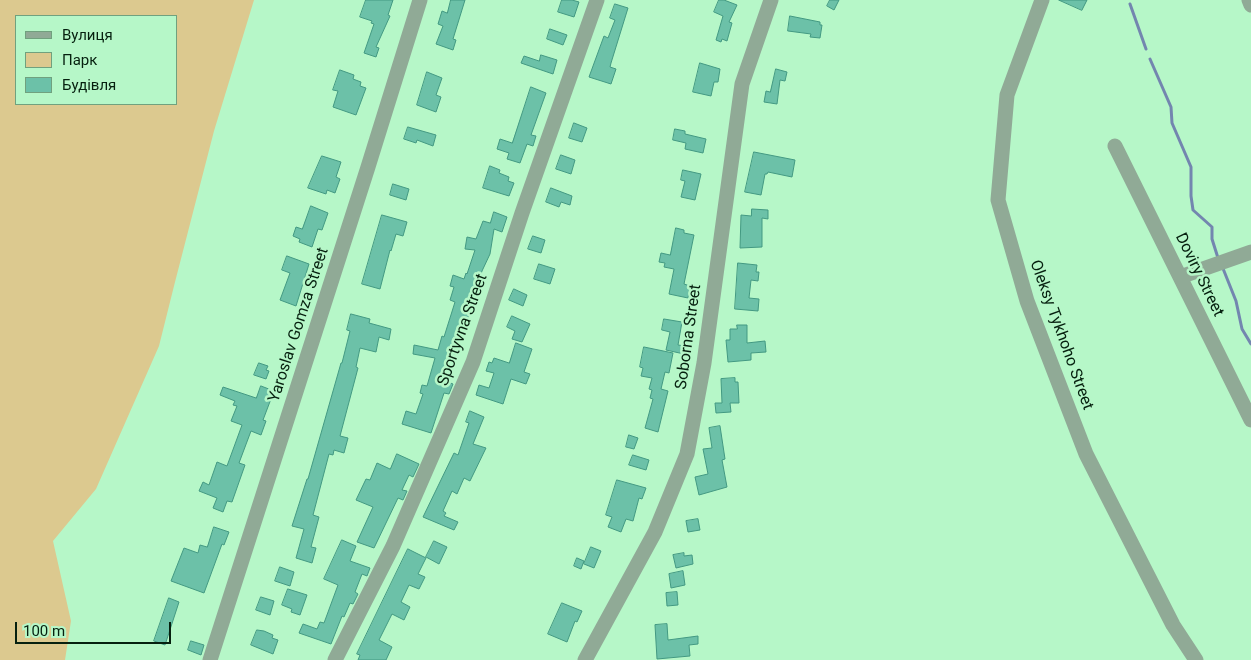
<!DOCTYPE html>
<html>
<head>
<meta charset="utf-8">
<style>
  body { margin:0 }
  #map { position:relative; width:1251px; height:660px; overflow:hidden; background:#b6f7c8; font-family:Roboto,sans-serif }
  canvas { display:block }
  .legend { position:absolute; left:15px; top:15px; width:162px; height:90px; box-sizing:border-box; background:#b6f7c8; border:1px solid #70a17e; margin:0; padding:6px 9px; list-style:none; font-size:15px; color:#06200f }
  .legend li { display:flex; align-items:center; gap:10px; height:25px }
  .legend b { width:25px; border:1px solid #70a17e }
  .scale { position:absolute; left:15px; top:622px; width:156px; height:22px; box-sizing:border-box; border:2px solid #06200f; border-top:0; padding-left:6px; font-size:15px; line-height:18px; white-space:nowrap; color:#06200f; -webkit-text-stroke:4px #b6f7c8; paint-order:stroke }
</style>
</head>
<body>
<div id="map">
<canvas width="1251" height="660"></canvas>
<ul class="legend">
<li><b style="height:6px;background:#90aa96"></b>Вулиця</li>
<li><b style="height:14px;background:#dcc98f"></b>Парк</li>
<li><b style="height:14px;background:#6cc1a8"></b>Будівля</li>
</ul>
<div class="scale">100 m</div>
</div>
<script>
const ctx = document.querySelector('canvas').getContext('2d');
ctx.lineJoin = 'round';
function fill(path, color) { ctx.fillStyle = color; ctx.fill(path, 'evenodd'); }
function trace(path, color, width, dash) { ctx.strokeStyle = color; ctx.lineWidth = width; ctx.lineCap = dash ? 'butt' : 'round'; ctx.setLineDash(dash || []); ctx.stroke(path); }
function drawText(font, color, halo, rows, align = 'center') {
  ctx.font = font + ' Roboto,sans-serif'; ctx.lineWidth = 5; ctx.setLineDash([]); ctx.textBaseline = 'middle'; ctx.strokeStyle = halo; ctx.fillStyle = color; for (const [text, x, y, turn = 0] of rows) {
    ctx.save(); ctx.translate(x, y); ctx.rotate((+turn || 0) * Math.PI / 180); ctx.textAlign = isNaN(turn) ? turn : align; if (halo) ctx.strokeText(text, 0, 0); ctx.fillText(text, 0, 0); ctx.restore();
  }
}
fill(new Path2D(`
  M0,0h254l-40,131 -39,151 -16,64 -63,143 -43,52 18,80 -6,39h-65zM176,16v88h-160v-88z`), '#dcc98f');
trace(new Path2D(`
  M1130,4l16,45
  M1150,59l21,48 1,16 19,44v29l2,14 19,17v12l6,19
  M1222,266l14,35 6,28 9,15`), '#7386af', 3);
const building = new Path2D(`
  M366,0h27l-5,15 2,1 -14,31 3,1 -3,9 -12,-4 10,-29 -3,-1 1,-2 -12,-4z
  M451,0h14l-12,39 3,1 -3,10 -17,-6 7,-18 -5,-2 4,-13 5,2z
  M562,0h10l7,2 -5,15 -16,-5z
  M719,0h5l13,5 -8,17 3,1 -5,18 -5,-2 -1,3 -5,-2 7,-24 -9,-4z
  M830,0h9l-5,10 -7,-4z
  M1059,0h28l-5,10z
  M615,4l13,4 -17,55 -1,4 6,2 -5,15 -22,-7 15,-41 4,2 7,-18 -5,-2z
  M790,16l30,6v3h2l-2,13 -10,-1 1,-3 -23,-3z
  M550,29l17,6 -4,10 -16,-6z
  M541,55l16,5 -4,14 -32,-11 3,-7 15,5z
  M700,63l20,6 -2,13h-4l-3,14 -18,-4z
  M776,69l11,3 -2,9 -5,-1 -3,24 -13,-2 2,-11 4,1z
  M340,70l14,5 -1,4 8,3 -1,4 6,2 -10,27 -23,-8 5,-16 -5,-1z
  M427,72l15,6 -6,17 5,2 -5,15 -19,-7z
  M531,87l15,6 -15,42 5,1 -3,10 -6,-2 -7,19 -13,-4 2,-6 -12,-4 3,-10 12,4z
  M574,123l13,5 -5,14 -13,-4z
  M408,127l28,8 -3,11 -16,-6 -1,3 -12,-4z
  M675,129l10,2v3l21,5 -3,14 -18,-4 1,-6 -13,-3z
  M754,152l41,8 -3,17 -24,-5 -1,2h-2l-4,21 -16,-3z
  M561,155l14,5 -4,14 -15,-5z
  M322,156l19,6 -5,15 4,2 -5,14 -8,-3 -1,4 -18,-6z
  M490,166l10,4 -1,3 10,4 -1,4 6,2 -5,13 -26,-8z
  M683,170l18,4 -6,26 -14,-3 4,-16 -4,-1z
  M393,184l16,5 -3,11 -16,-5z
  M551,188l21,8 -2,9 -9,-3 -2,5 -13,-5z
  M311,206l17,7 -6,17 -4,-1 -6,18 -13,-5 1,-3 -7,-3 3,-9 6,2z
  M752,209l16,1v9l-6,-1v29l-22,1 1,-33 10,1z
  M494,212l13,5 -5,15 -8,-3 -4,25 -8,17 -20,66h-2l-7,25h1l-6,20 5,2 -4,10 -5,-1 -13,40 -29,-9 4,-13 10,3 7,-20 -3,-1 2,-8 5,1 8,-28 -22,-4 1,-9 24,5 4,-14 2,1 11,-35 -5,-2 4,-13 -4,-1 3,-11 11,4 2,-6 1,1 8,-24 -10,-1 2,-12 9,2 7,-18 7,2z
  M382,215l25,7 -4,14 -7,-2 -5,17 -1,-1 -10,39 -18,-5z
  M676,228l8,2v3l10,2 -10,49 6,2 -2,12 -19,-4 5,-25 -10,-2 1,-4 -6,-1 2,-9 9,2z
  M533,236l12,4 -4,13 -13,-4z
  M287,256l22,8 -13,42 -16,-6 10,-27 -8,-3z
  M738,263l19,2 -1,7h3l-1,9 -7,-1 -2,18 10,1 -1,12 -23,-2z
  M539,264l16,5 -5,15 -16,-5z
  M514,289l13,6 -4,11 -14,-6z
  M351,314l19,5 -1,4 22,6 -2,11 -10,-3 -3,15 -16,-4 -4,19 2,1 -18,68 8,2 -4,15 -10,-3 -1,5 -4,-1 -16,61 6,2 -8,30 5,1 -4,15 -16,-5 8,-29 -12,-3 15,-47h1l33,-116h1l8,-32 -3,-1z
  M512,316l18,8 -8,18 -10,-3 3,-8 -8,-4z
  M664,319l18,3 -4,23 7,1 -1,8 -18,-4 4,-18 -8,-2z
  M737,325h10v18l18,-2 1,11 -15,1v7l-23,2 -2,-22h4v-11h7z
  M516,343l16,6 -8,23 6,2 -4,10 -15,-5 -8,25 -27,-9 3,-10 10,3 5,-15 -8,-2 3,-9 3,1 2,-5 15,5z
  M644,347l29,6 -4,20 -4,-1 -4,17 7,2 -10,41 -13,-4 8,-29 -3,-1 2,-8 -3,-1 3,-11 -11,-2 2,-8 -3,-1z
  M259,363l9,3 -2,4 3,1 -3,8 -12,-4z
  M735,378v4h3l1,21h-9l1,9 -15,1 -1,-10h7l-1,-24z
  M261,386l13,5 -11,29 3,1 -5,14 -10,-4 -12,32 6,2 -13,37 -5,-1 -4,11 -10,-4 4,-10 -18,-7 4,-9 6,3 8,-23 10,4 15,-41 -11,-4 6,-15 -4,-1 2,-4 -15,-6 3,-8 33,11z
  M470,411l14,6 -11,27 13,4 -16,33 -6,-3 -7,16 -5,-3 -9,20 3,2 -2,3 14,6 -4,8 -31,-13 31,-64 4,2 11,-32 -3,-1z
  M720,426l5,33 -3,1 5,27 -28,8 -4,-18 13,-3 -5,-25 9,-1 -3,-20z
  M629,435l9,3 -4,11 -8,-2z
  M397,454l22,10 -6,13 -4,-2 -7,15 5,1 -4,9 -5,-2 -24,50 -17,-6 16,-35 -17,-7 10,-21 4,1 7,-17 13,6z
  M633,455l16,5 -3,10 -17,-5z
  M617,480l29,8 -4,11 -3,-1 -6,23 -7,-2 -5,13 -13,-5 4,-10 -6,-2z
  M698,519l2,11 -12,2 -2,-11z
  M214,527l15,5 -5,13 -2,-1 -18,49 -33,-12 13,-33 14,5 2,-8 7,2z
  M342,540l14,6 -6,15 20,7 -3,8 -5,-2 -7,18 3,2 -5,10 -3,-1 -6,14 -2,-1 -11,28 -32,-11 4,-9 14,5 3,-7 4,1 14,-38 -14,-6z
  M434,541l13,6 -8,17 -13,-7z
  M591,547l10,4 -7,17 -10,-4z
  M408,549l18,9 -8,16 7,3 -6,12 -10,-4 -8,17 9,5 -6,13 -12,-6 -13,26 13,7 -6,13h-28l2,-5 -3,-1z
  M684,553v3l8,-1 1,9 -17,4 -3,-13z
  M577,558l7,3 -3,8 -7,-3z
  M280,567l14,5 -4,14 -15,-5z
  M683,571l2,14 -14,3 -2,-14z
  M288,589l19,6 -7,20 -9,-3 1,-3 -10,-4z
  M677,592l1,13 -11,1 -1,-13z
  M261,597l13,4 -4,14 -14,-5z
  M169,598l10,4 -14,43 -11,-4z
  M562,603l20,8 -5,11 -2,-1 -8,21 -19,-8z
  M667,624l1,16 30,-4v8l-9,1 1,11 -33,3 -2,-34z
  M257,630l7,1 9,4 -1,3 6,2 -5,14 -22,-9z
  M191,641l13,4 -3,10 -13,-5z`);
fill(building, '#6cc1a8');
trace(building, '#439982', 1);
trace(new Path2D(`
  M1042,0l-35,95 -9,105 29,101 59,153 87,171 23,35
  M1249,0l2,5
  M1115,146l136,274
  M1180,277l71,-25
  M210,660l158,-493 52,-167
  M335,660l58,-114 80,-184 49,-149 75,-213
  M585,660l70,-128 32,-78 17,-91 38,-279 29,-84`), '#90aa96', 15);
drawText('16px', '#06200f', '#b6f7c8', [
  ["Doviry Street",1199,275,64],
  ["Yaroslav Gomza Street",299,325,-72],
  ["Sportyvna Street",463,330,-70],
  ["Oleksy Tykhoho Street",1061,335,70],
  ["Soborna Street",689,337,-82]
]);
</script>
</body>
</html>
